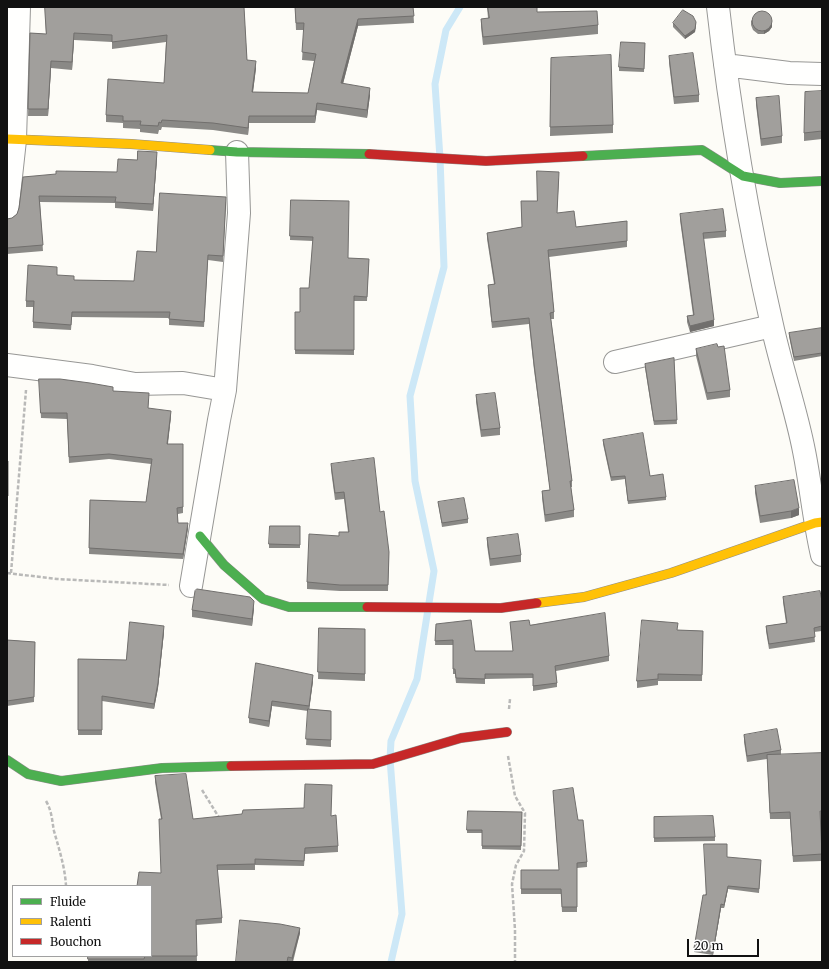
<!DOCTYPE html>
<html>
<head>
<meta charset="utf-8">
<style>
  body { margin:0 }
  #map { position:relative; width:829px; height:969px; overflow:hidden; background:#fdfcf7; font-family:Merriweather,serif }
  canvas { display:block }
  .frame { position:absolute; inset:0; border:8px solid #111; pointer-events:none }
  .legend { position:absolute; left:12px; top:885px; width:140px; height:72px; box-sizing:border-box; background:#fff; border:1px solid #a0a0a0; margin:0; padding:5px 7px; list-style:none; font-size:12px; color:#111 }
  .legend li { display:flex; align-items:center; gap:8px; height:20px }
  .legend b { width:20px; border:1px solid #a0a0a0 }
  .scale { position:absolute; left:687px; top:939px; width:72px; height:18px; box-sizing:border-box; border:2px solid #111; border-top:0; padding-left:5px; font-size:12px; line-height:14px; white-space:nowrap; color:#111; -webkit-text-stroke:3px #fff; paint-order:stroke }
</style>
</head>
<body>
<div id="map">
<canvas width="829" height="969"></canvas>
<div class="frame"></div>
<ul class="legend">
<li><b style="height:5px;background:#4caf50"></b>Fluide</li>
<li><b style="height:5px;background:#ffc107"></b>Ralenti</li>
<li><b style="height:5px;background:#c62828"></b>Bouchon</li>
</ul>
<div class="scale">20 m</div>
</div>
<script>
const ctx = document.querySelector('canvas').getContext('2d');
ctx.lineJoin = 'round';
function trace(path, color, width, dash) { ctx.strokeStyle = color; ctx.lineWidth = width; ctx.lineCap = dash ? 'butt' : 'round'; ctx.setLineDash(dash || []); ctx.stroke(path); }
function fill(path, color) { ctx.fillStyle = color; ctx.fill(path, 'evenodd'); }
trace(new Path2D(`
  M391,962l11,-48 -12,-155 1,-18 26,-62 17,-108 -19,-90 -5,-85 34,-129 -4,-109 -5,-74 11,-54 14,-23`), '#cde8f7', 7);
const street = new Path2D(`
  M718,7c12,107 30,213 54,318 9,42 24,84 32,126 7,35 10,70 18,104
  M725,65l64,8 33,1
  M7,213l8,-73 4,-133
  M615,362l157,-36
  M7,365l85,11 43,8 48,-1 42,7
  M191,586l28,-166 6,-30 14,-177 -2,-61`);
const fast = new Path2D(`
  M210,150l27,2 132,2
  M583,156l119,-6 41,26 37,7 42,-2
  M200,536l24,29 39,34 26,8h78
  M7,760l21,14 33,7 101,-13 69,-2`);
const slow = new Path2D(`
  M7,139l124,5 79,6
  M537,603l47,-6 87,-24 144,-50 7,-1`);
const jam = new Path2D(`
  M369,154l117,7 97,-5
  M367,607l134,1 36,-5
  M231,766l142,-2 88,-26 46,-6`);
trace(street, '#979795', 24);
trace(fast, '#8e8d8b', 10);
trace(slow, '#8e8d8b', 10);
trace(jam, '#8e8d8b', 10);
trace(new Path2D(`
  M7,573l50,6 112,6
  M11,573l15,-183
  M509,709l1,-10
  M508,756l7,40 10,17 -1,38 -8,14 -4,19 3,46v32
  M202,790l18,29
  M46,801c6,10 6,20 8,30 5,18 11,36 12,55`), '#b9b9b8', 2.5, [4, 2]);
trace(street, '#fffffe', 22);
trace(fast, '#4caf50', 9);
trace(slow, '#ffc107', 9);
trace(jam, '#c62828', 9);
fill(new Path2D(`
  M45,7h241v1h-42l3,52 9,8 -3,24 55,1 6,-32 -12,-1 2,-30h-8l-1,-23h118l1,16 -56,3 -15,58 27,11 -3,23 -50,-8 -2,13h-66l-1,12 -35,-5 -51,-3 -1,3h-2l-1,4 -18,-2v-3l-17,-1v-5l-17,-1v-7l58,-32 2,-41 -54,7v-7l-38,-2 -2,30 -21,-2 -3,48h-20l2,-83 16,1z
  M487,7h50v5l61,13v9l-115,11 -2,-18v-8l7,-1z
  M751,21l21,6 -3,4 -5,3h-6l-5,-4 -2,-5z
  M673,23l23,2 -1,7 -10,7 -12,-12z
  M645,43l-1,29 -25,-1v-4z
  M669,56l30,39v7l-25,2 -5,-41z
  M551,58l62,67v8l-63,3z
  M822,91v48l-18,2v-8z
  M756,98l26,38v7l-21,3 -5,-41z
  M157,158l-4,53 -38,-3v-5l-75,-1 3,49 -36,3v-35l5,-1 5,-4 2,-6 4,-31 94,-5 20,-12z
  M559,178l-2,35 19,14 51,-6v26l-78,10 5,55v7h-3l21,162v6h-1l3,23v7l-29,5 -3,-24v-7l8,-1 -16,-120 -5,-46 -37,4 -4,-37v-6l6,-1 -7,-45v-6l35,-6 -1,-26h16z
  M291,200l57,58 21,1 -2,42h-13v54l-59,-1v-42h5l9,-24 4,-47 -23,-1z
  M226,202l-3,60 -15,-2 -4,67 -35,-2v-7l-97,-1 -1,13 -38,-2v-21h-7v-6l31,-26 17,5 60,1 22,-29z
  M680,214l46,17v6l-23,2 11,87 -24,6 -3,-10v-6l6,-1 -13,-95z
  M822,328v28l-28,5 -5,-25v-3z
  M718,347l12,43v7l-23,3 -11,-44v-7z
  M674,358l3,66 -23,1 -9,-57v-4z
  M39,379l74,12 36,8 -1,9 23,8 -3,28h15v69l-5,1v9l10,5 -5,31 -94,-5 1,-54 56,2 5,-38 -42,-5 -40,4 -2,-44 -26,-1z
  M476,395l24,33v7l-19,2 -5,-35z
  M603,440l47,36 16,21v3l-38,4 -3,-25 -14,2 -8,-37z
  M7,460l1,1v43h-1z
  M331,464l49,48 9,40 -1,39h-48l-33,-2v-7l32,-46 9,-4 -4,-33 -9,1 -4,-30z
  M755,486l44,29 -8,3 -31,5 -5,-30z
  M438,502l30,17v4l-26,4z
  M300,526v22h-31v-4z
  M487,538l34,17v7l-31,4 -3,-21z
  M783,597l39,4v30l-8,1 1,10 -46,7 -3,-18v-5l20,-3 -3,-21z
  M254,608l-2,18 -60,-9v-7z
  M510,622l20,3 79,31v5l-53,10 1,12v4l-24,4v-13l-48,1v5l-29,-1 -1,-9h-2v-29h-18l1,-21 39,27h38z
  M319,628l46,1v52l-47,-2z
  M678,630l25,1 -1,50h-44v4l-21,3v-7z
  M164,632l-6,56 -4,21 -52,-8v34h-24v-76l48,1z
  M7,640l28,2 -1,60 -27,4z
  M256,663l57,18 -4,28 22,2v36l-25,-2 2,-34 -36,-5 -3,21 -20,-4v-5z
  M744,735l37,15v5l41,-2v65h-1l1,43 -29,1 -3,-43h-20l-3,-60 -20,3 -3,-20z
  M155,776l38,43 138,-3 7,30v6l-33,2 -1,12 -49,-1v5h-38l5,48v5l-26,2 1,37h-109v-6h63l10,-83v-54l-6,-37z
  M553,791l25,29 9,42v5l-10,1v44h-15l-1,-18h-40v-24h38z
  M522,812l-1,38 -39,-1v-16h-15v-3z
  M654,817l61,20v4l-61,1z
  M727,857l34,6 -2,30 -31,-4 -4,19h-3l-8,47 -19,-3v-4l11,-53z
  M300,933l-7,29 -5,-1 -52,1z`), '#8a8986');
fill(new Path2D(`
  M358,19v7l-17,65v-8z
  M696,22v3l-1,7 -10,7v-3z
  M772,23v4l-3,4 -5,3v-3z
  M74,33v7l-2,30v-8z
  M51,61v7l-3,48v-7z
  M256,61v7l-4,31v-7z
  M370,88v7l-3,23v-8z
  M317,103v7l-2,13v-7z
  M249,116v7l-1,12v-7z
  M157,152v6l-4,53v-7z
  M714,320v6l-24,6v-6z
  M171,411v5l-4,33v-5z
  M799,508v7l-8,3v-7z
  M188,523v5l-5,31v-5z
  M254,601v7l-2,18v-7z
  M164,626v6l-6,56 -4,21v-5z
  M313,675v6l-4,30v-5z
  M272,701v5l-3,21v-6z
  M728,886v3l-4,19v-3z
  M721,904v4l-8,47v-3z
  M300,928v5l-8,29v-4z`), '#716f6d');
const building = new Path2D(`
  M45,7h199l3,53 9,1 -4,31 56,1 8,-39 -14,-2 2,-29h-8l-1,-16h118l1,9 -56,3 -17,64 29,5 -3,22 -50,-7 -2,13h-66l-1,12 -35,-5 -51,-3 -1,3 -2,-1 -1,4 -18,-1 1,-4h-18v-5l-17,-1 2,-36 56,4 3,-48 -55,7v-7l-38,-2 -2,29 -21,-1 -3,48h-20l2,-76 16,1z
  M488,7h49v5l60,-1 1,14 -115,12 -2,-18 8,-1z
  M683,10l10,6 3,6 -1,7 -10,7 -12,-13z
  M752 21a10 10 0 1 1 20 0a10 10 0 1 1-20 0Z
  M621,42l24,1 -1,26 -25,-2z
  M693,53l6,42 -25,2 -5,-41z
  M611,55l2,70 -63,2 1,-69z
  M822,91v40l-18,2 1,-41z
  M779,96l3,40 -21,3 -5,-41z
  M138,151l19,1 -4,52 -38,-2 1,-5 -77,-1 4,49 -36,3v-29l5,-1 5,-4 2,-6 4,-31 33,-3v-3l61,1 1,-13 19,1z
  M537,171l22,1 -2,41 17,-2 2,16 51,-6v20l-79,9 6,62 -4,1 22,168h-2l4,29 -29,5 -3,-24 8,-1 -16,-126 -5,-46 -37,4 -4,-37 7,-1 -8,-51 35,-6 -1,-26h16z
  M160,193l66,4 -3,59 -15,-1 -4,67 -35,-3 1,-7h-98l-1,13 -38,-3 1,-21h-8l2,-36 29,2v8l17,1v4l60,1 3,-30 19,1z
  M291,200l58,1 -1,57 21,1 -2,38 -13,-1v54h-59v-38h5v-24h9l4,-51 -23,-1z
  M723,209l3,22 -23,2 11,87 -24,6 -3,-10 7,-1 -14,-101z
  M822,328v25l-28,4 -5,-24z
  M717,344l1,3 6,-1 6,44 -23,3 -11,-44z
  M674,358l3,62 -23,1 -9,-57z
  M39,379h21l30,4 23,4v4l36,2 -1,15 23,3 -4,33h16v63l-6,1 1,15h10l-5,31 -94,-6 1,-48 56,2 6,-43 -43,-5 -40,3 -2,-44h-26z
  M495,393l5,35 -19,2 -5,-35z
  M643,433l7,43 13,-2 3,23 -38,4 -3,-25 -14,1 -8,-37z
  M374,458l6,54 4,-1 5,41 -1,33h-48l-33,-3 2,-48 30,2v-4h10l-5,-40 -9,1 -4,-29z
  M7,460l1,1v35h-1z
  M794,480l5,28 -8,3 -31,5 -5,-30z
  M464,498l4,21 -26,4 -4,-21z
  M270,526h30v19l-31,-1z
  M518,534l3,21 -31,4 -3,-21z
  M197,589l53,8 4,4 -2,18 -60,-9 3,-19z
  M820,591l2,10v25l-8,2 1,9 -46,7 -3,-18 21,-3 -4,-26z
  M605,613l4,43 -54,10 2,17 -24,3v-12h-48v5l-29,-1 -1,-9h-2v-29l-18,1 1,-17 35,-4 4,31h38l-3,-29 19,-2 1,5z
  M642,620l36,3 -1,7 26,1 -1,44 -44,-1v5l-21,2z
  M130,622l34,4 -6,57 -4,21 -52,-8v34h-24v-71l48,1z
  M319,628l46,1v45l-47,-2z
  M7,640l28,2 -1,55 -27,4z
  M256,663l57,12 -4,31 -37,-5 -3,20 -20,-3z
  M308,709l23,2v29l-25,-1z
  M777,729l4,21 -34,6 -3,-21z
  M822,753v58h-2l2,43 -29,2 -3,-44 -20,1 -3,-58z
  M186,774l7,45 49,-5 1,-4 61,-2 1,-24 27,1 -1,31 5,-1 2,31 -33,2 -1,13 -49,-2v5l-38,1 5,53 -26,2 1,36h-46v-70h-14l2,-14 22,1 -2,-54h3l-7,-43z
  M573,788l5,32h5l4,42 -10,1v44h-15l-1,-18h-40v-19h38l-6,-79z
  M468,811l54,1 -1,34h-39v-16h-15z
  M713,816l2,21 -61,1v-21z
  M704,844h23v13l34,3 -2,29 -31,-3 -4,19 -3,-1 -8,48 -19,-4 9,-53h3z
  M240,920l40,4 20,4 -8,30 -4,-1 -1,5h-51z
  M88,956h57l-1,3h-56z`);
fill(building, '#a19f9c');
trace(building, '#716f6d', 1);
</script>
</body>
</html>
